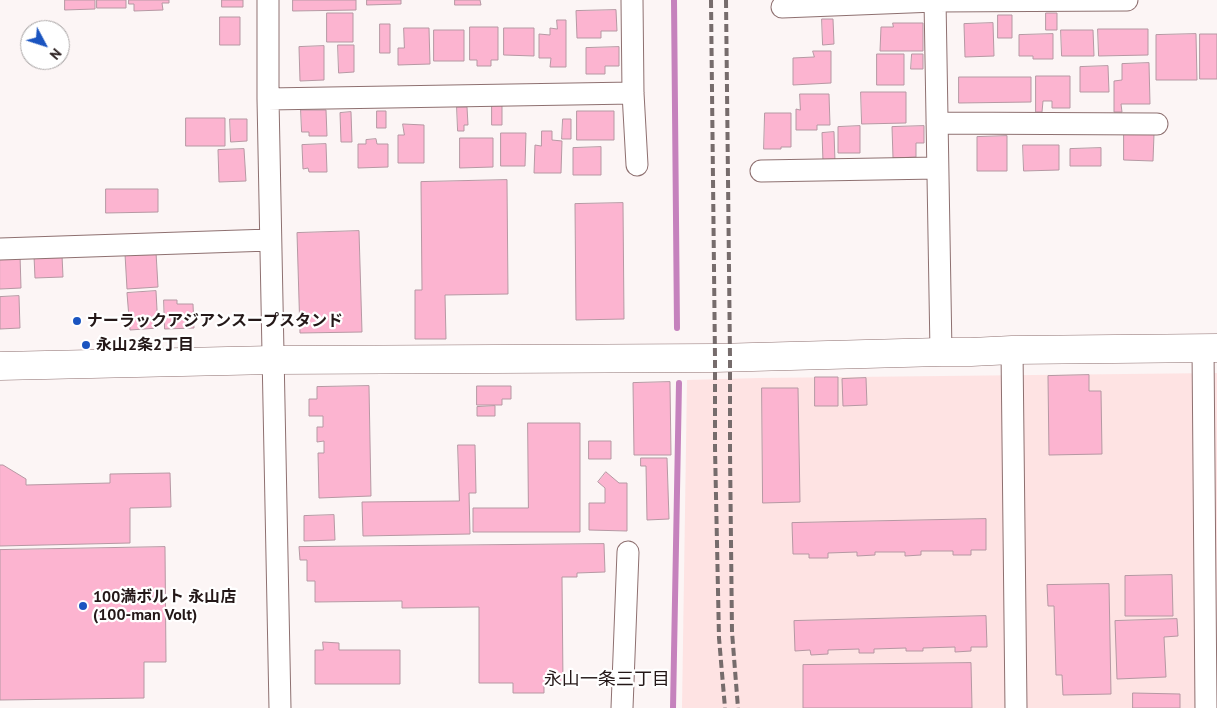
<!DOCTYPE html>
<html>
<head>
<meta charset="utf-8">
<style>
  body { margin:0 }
  #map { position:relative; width:1217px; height:708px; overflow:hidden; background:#fcf5f5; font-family:"PT Sans",sans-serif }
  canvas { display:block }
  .north { position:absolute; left:20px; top:20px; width:50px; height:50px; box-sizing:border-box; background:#fff; border:1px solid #a7a3a3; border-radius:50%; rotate:130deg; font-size:14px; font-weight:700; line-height:20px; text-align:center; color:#241818 }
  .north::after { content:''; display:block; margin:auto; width:18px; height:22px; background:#1a54c0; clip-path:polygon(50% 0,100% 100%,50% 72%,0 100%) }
</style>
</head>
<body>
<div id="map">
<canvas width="1217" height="708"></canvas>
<div class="north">N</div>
</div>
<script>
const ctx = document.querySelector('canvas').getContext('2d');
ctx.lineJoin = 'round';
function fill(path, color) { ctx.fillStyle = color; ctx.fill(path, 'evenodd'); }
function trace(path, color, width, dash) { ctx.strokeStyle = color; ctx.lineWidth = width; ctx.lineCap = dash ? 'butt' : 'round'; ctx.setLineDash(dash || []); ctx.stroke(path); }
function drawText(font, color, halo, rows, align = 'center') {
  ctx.font = font + ' "PT Sans","Noto Sans JP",sans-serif'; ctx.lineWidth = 4.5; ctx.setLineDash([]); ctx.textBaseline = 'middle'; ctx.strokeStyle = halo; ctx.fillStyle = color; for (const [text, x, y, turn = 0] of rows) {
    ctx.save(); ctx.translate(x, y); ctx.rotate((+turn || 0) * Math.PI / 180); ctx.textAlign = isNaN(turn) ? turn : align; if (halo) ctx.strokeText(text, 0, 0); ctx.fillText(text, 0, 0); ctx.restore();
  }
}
fill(new Path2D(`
  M1217,373v335h-535l5,-328 72,-2z`), '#fee3e3');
trace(new Path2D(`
  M674,0l3,328
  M673,708l6,-325`), '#c582bd', 6);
const building = new Path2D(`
  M65,0h30v9l-30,1z
  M97,0h29v8h-29z
  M129,0h40v3h-7l1,7 -29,1v-7h-5z
  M222,0h21v7h-21z
  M293,0h63v10l-63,1z
  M367,0h34v4l-34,1z
  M455,0h25l1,5h-26z
  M616,10l1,21h-16v7h-24l-1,-27z
  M327,13h26v29h-26z
  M1046,13h11v17h-11z
  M998,15h14v23h-14z
  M220,17h20v28h-20z
  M822,19h11l1,25 -11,1z
  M557,20h9v47h-16l1,-9h-12v-24l11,1v-7l7,1z
  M893,23h30v28h-43l1,-24h12z
  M993,23l1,33 -29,1 -1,-33z
  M380,24h10v29h-10z
  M470,27h28v33h-7v6h-14v-6h-7z
  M404,28h25l1,36 -32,1v-17h6z
  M504,28h30v28l-30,-1z
  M1098,29h50v26l-49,1z
  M434,30h30v31h-30z
  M1061,30h32l1,26h-32z
  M1053,34v25h-20v-3h-14v-21z
  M1196,34l1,46h-41v-45z
  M1200,34h17v45h-17z
  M338,45h16v27l-15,1z
  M324,46v34l-24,1 -1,-34z
  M619,47v19h-14v8h-19v-26z
  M813,51h18v32l-38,2v-27l21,-1z
  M877,54h27v31h-27z
  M912,54h11v15h-12z
  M1149,63l1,41h-29l1,8h-8v-31l8,-1v-16z
  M1108,66l1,26h-29v-25z
  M1036,76h34v32h-18v-7h-9l-1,11h-6z
  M959,77h72v25l-72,1z
  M861,92h45v31l-44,1z
  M800,94h29l1,31h-13v5h-21v-21l4,1z
  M492,105h10v20h-10z
  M457,107h10l1,18h-4v6h-6z
  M301,110h25l1,26h-18v-4h-7z
  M377,111h9v17h-9z
  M577,111h37v29h-37z
  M351,112l1,30h-11l-1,-29z
  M765,113h26v34h-10v2h-17z
  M186,118h39v28h-39z
  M230,119h17v22l-16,1z
  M563,119h8v20h-9z
  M403,124l21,1v38h-26v-28h6z
  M860,126v27h-22v-26z
  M924,126v17h-8v14l-23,1 -1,-31z
  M542,131h10v9l10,1 -1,32h-27l1,-28 6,1z
  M834,132l1,30h-12l-1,-29z
  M501,133h25l-1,33h-24z
  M1124,134h30l-1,27 -29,-1z
  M1007,136v35h-30v-34z
  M460,138h33v29l-33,1z
  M376,139l1,5h11v23l-30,1v-24h8v-4z
  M326,144l1,28h-18l-1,-4 -5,1 -1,-24z
  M1023,145h36v25l-35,1z
  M601,147v28h-28v-27z
  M1101,148v18h-31v-17z
  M244,149l2,32 -27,1 -1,-32z
  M507,180l1,114 -63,1 1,44h-31v-49h7l-1,-108z
  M106,189h52v23l-52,1z
  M623,203l1,116 -48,1 -1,-116z
  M359,231l3,101 -62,1 -3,-100z
  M156,252l2,35 -31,2 -2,-35z
  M0,255h20l1,33 -21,1z
  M62,255l1,22 -28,1 -1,-22z
  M156,291l2,37 -28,2 -3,-37z
  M19,296l1,32 -20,1v-32z
  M164,300h13v4h16l1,24 -29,1z
  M1089,375v16h12l1,63 -53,1 -1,-79z
  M815,377h23v29h-23z
  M866,378l1,27 -24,1 -1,-27z
  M670,382l1,73h-37l-1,-72z
  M369,386l2,110 -52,2 -1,-45h6v-12l-7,1v-15h6v-11h-14v-17h8v-12z
  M477,386h34v13h-9v6h-25z
  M762,388h36l2,114 -37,1z
  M495,406v10h-18v-9z
  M528,423h52v109h-107v-24h55z
  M589,441h22v18h-22z
  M458,445h17l1,48h-7l1,41 -107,2 -1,-34 97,-1z
  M641,458h26l2,61 -22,1 -1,-54h-5z
  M0,465h3l23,14v6l84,-2v-9l60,-1 1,34 -41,1v35l-130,3z
  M606,472l13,11h8v48l-38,-1v-27h16v-15l-7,-6z
  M334,515l1,25 -31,1v-25z
  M986,519v31h-15v5h-18v-4h-32v4l-16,1v-4h-30v3l-18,1v-4l-29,1v5h-19v-4h-16l-1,-31z
  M604,544l1,28 -28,1v4h-15l1,107h-19v9h-31v-10h-34v-76l-77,1v-7l-87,1v-21h-8v-21h-7l-1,-13z
  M165,547l1,115h-22v36l-144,2v-150z
  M1172,575l1,41h-48v-40z
  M1109,584l2,110 -48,1 -1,-20h-6l-2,-69h-6l-1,-21z
  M986,616l1,31h-16v4l-16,1v-5l-32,1v3h-17v-3l-32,1v4h-15v-4l-31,1v4l-17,1 -1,-5 -15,1 -1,-30z
  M1177,619l1,17 -14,1 2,40 -49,2 -2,-58z
  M323,642l16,1v7h61v34h-85v-34h8z
  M971,663l1,45h-169v-43z
  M1133,693l47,1v14h-47z`);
fill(building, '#fcb4d0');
trace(building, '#b698a3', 1);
const street = new Path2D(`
  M268,0v99l12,609
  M632,0l1,93 4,72
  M935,0l6,352
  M782,7l153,-6 192,-1
  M268,99l365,-6
  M937,123l220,1
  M761,171l176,-3
  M0,249l270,-9
  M1203,348l3,360
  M1012,350l4,358
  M622,708l6,-156`);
const secondary = new Path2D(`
  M0,366l273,-6 442,-2 226,-6h30l41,-2 205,-2`);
trace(street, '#8e7070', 23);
trace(secondary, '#8e7070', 29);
trace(street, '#fff', 21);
trace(secondary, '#fff', 28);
trace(new Path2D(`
  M711,0l4,358v90l4,190 6,70
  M726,0l4,357v94l2,181 6,76`), '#766c6c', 4, [8, 4]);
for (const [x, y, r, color] of [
  [77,321,5,"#1a54c0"],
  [86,345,5,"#1a54c0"],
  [83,606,5,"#1a54c0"]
]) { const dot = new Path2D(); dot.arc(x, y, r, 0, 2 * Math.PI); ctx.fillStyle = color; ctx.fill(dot); trace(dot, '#fff', 2); }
drawText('bold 16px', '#241818', '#fff', [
  ["ナーラックアジアンスープスタンド",87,321],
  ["永山2条2丁目",96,345],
  ["100満ボルト 永山店",93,597],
  ["(100-man Volt)",93,615]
], 'left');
drawText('18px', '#241818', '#fff', [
  ["永山一条三丁目",607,680]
]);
</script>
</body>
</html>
